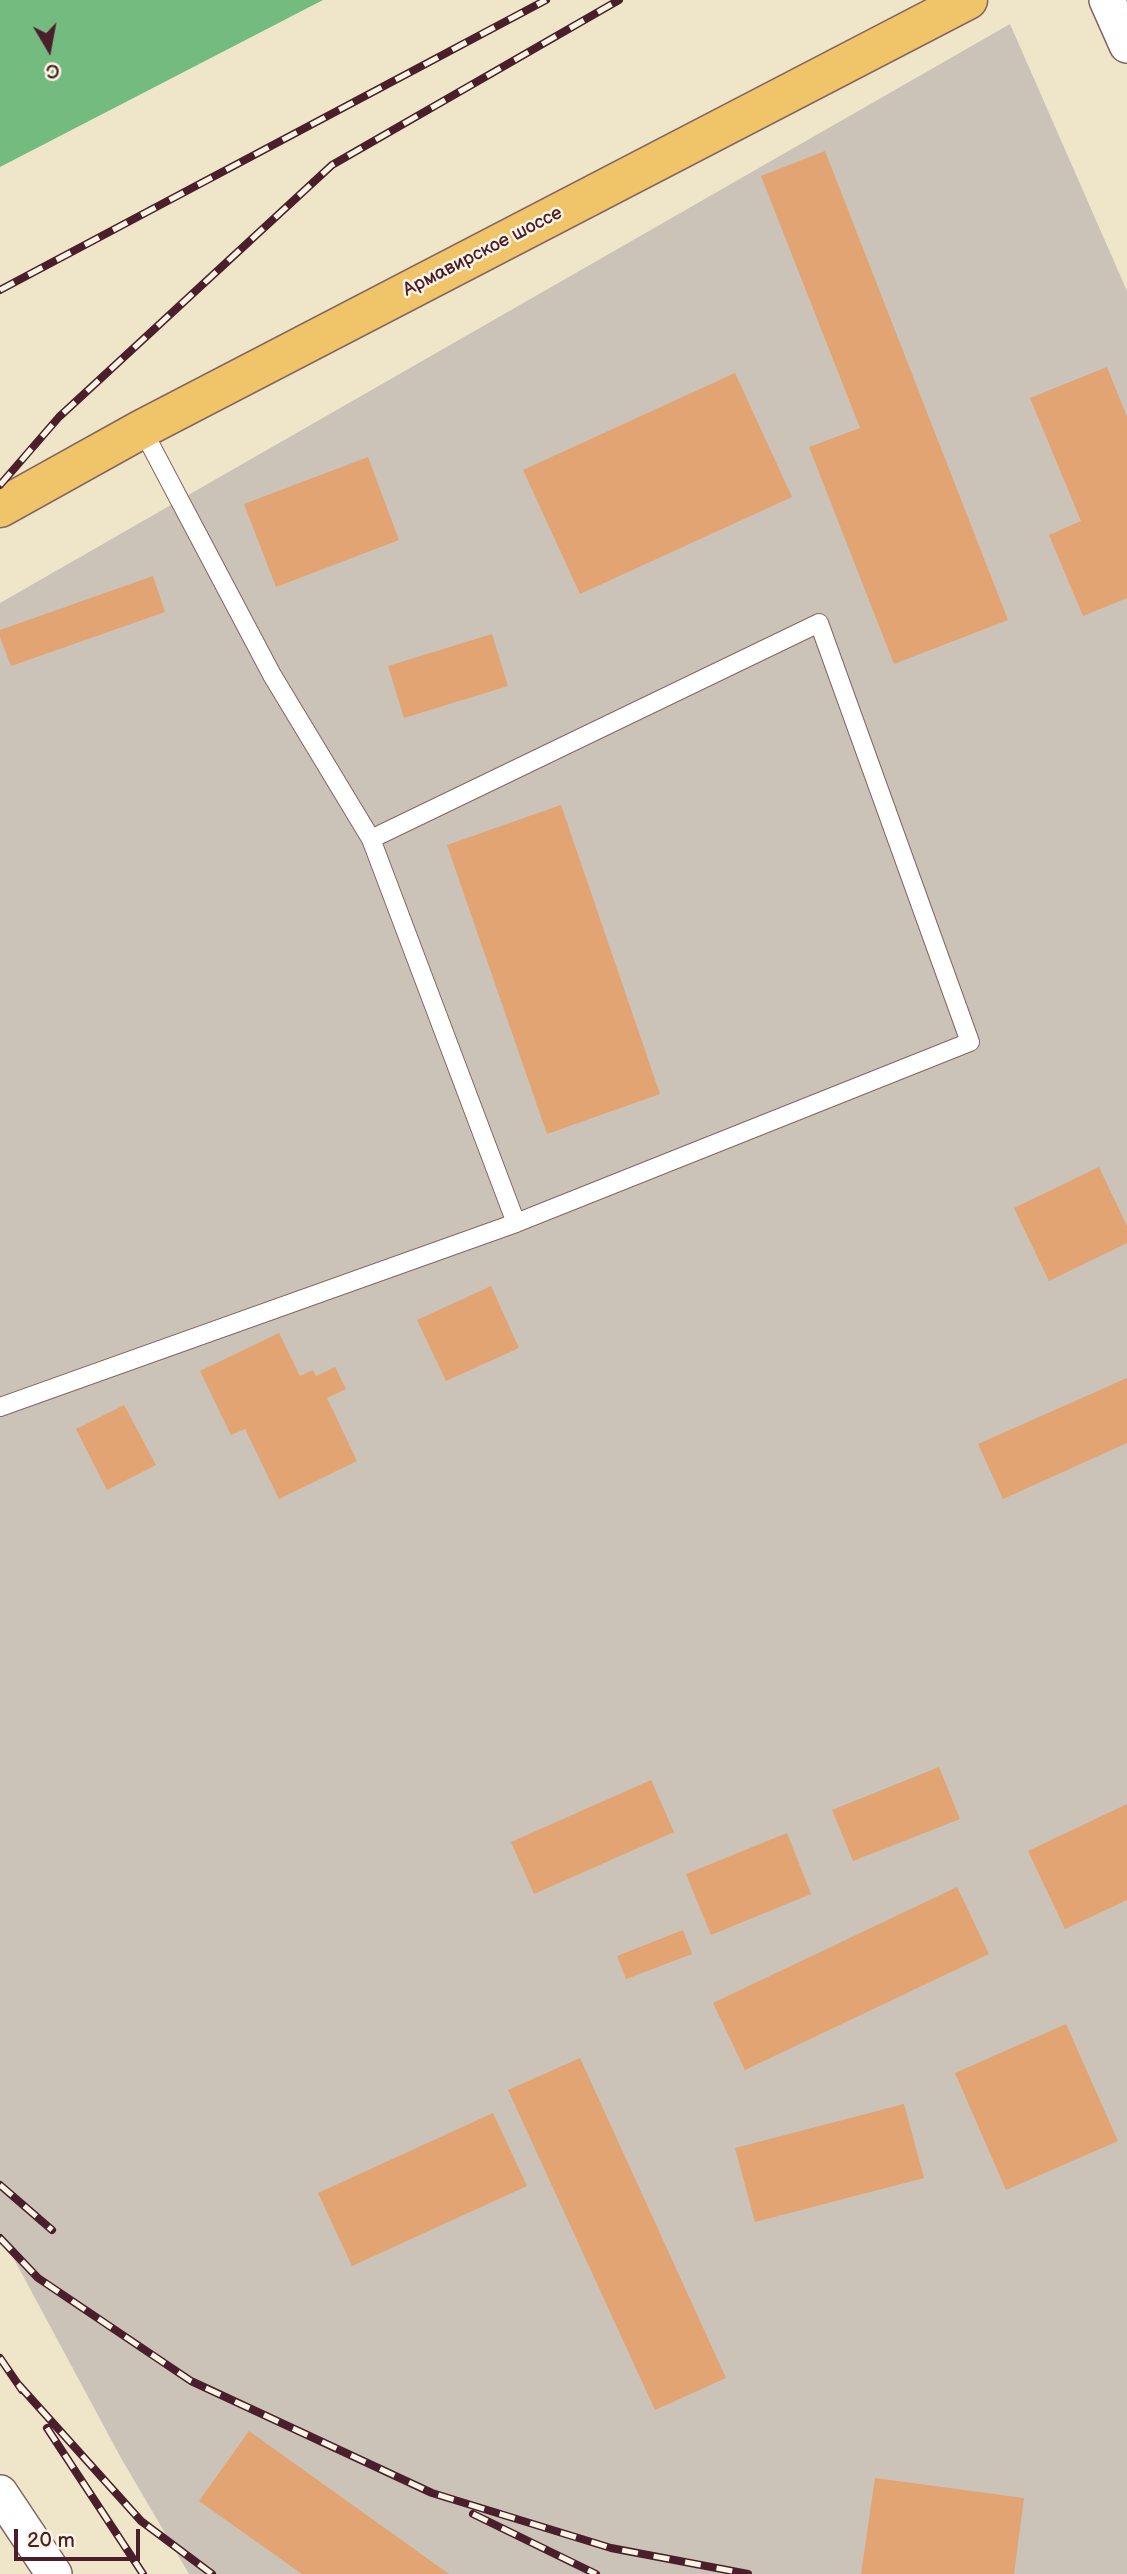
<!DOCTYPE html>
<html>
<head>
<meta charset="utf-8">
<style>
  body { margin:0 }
  #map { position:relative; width:1127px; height:2574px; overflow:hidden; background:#efe6c9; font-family:"Balsamiq Sans",sans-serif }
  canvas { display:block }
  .north { position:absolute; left:14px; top:14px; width:70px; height:70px; -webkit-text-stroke:5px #fcf5e5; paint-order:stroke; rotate:170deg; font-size:19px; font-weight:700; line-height:28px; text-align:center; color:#4a1f2b }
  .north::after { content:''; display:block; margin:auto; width:24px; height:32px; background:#4a1f2b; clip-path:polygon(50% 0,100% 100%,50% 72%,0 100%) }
  .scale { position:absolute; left:14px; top:2529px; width:126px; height:32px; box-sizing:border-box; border:4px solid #4a1f2b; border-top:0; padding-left:9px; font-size:21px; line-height:24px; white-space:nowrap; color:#4a1f2b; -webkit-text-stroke:5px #fcf5e5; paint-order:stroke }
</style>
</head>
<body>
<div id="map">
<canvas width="1127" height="2574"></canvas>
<div class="north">С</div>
<div class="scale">20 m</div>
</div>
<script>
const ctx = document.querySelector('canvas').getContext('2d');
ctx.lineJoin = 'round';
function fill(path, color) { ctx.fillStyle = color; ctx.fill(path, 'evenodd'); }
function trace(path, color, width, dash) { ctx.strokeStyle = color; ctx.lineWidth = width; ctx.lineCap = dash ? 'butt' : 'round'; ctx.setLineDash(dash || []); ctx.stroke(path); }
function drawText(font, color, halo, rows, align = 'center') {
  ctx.font = font + ' "Balsamiq Sans",sans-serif'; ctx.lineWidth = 5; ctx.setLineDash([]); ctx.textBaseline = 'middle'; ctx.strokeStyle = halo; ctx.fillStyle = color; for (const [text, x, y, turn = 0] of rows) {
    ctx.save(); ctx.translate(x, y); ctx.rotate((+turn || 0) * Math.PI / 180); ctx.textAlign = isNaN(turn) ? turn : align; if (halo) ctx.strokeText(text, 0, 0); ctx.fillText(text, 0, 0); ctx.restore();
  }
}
fill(new Path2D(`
  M1010,24l117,267v2283h-938l-68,-116 -121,-225v-1630z`), '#cbc2b8');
fill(new Path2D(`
  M0,0h323l-323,167z`), '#74bb80');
fill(new Path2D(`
  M825,151l183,469 -114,44 -85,-217 51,-19 -99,-252z
  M1107,367l20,50v181l-44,18 -34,-81 32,-14 -51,-123z
  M735,373l57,124 -212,97 -57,-124z
  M368,457l31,83 -123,47 -32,-83z
  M153,576l12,36 -154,54 -11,-29v-7z
  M492,634l16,52 -104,32 -16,-52z
  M561,805l99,289 -113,40 -100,-289z
  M1099,1167l28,59v17l-78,38 -35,-73z
  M491,1286l28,62 -73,33 -29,-61z
  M279,1333l21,43 13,-6 3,6 19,-9 11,22 -19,9 30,63 -78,38 -34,-70 -14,6 -31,-64z
  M1127,1378v65l-124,56 -25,-55z
  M124,1405l32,60 -49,25 -31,-61z
  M939,1767l21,52 -107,42 -21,-51z
  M651,1780l23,52 -140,62 -23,-52z
  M1127,1804v96l-62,29 -37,-78z
  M787,1833l24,61 -100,41 -25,-61z
  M957,1887l32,67 -244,116 -32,-67z
  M683,1930l9,24 -66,25 -9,-23z
  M1066,2024l52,117 -112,49 -51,-117z
  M580,2058l146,320 -71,32 -147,-320z
  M904,2104l20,74 -169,44 -20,-74z
  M493,2113l34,73 -175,80 -34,-73z
  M249,2431l200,143h-147l-103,-73z
  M875,2478l149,20 -10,76h-153z`), '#e3a473');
const service = new Path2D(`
  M142,429l130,246 99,164 145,384
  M0,1407l516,-184 454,-181 -151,-419 -448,216`);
const minor = new Path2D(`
  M1107,0l20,45
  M0,2493l54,81`);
const primary = new Path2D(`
  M0,508l142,-79 826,-429`);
trace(service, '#846562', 20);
trace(minor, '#846562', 38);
trace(primary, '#846562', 41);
trace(service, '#fff', 18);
trace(minor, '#fff', 35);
trace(primary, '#f0c469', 38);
const rail = new Path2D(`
  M0,290l546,-290
  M0,485l59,-68 273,-252 287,-165
  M0,2185l52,45
  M0,2238l38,40 153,103 241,112 179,55 137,26
  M0,2358l22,32
  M18,2384l123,137 71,53
  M47,2428l96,146
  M473,2514l123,60`);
trace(rail, '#4a1f2b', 8);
trace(rail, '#fcf5e5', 5, [16]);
drawText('19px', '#4a1f2b', '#fcf5e5', [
  ["Армавирское шоссе",483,252,-27]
]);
</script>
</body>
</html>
